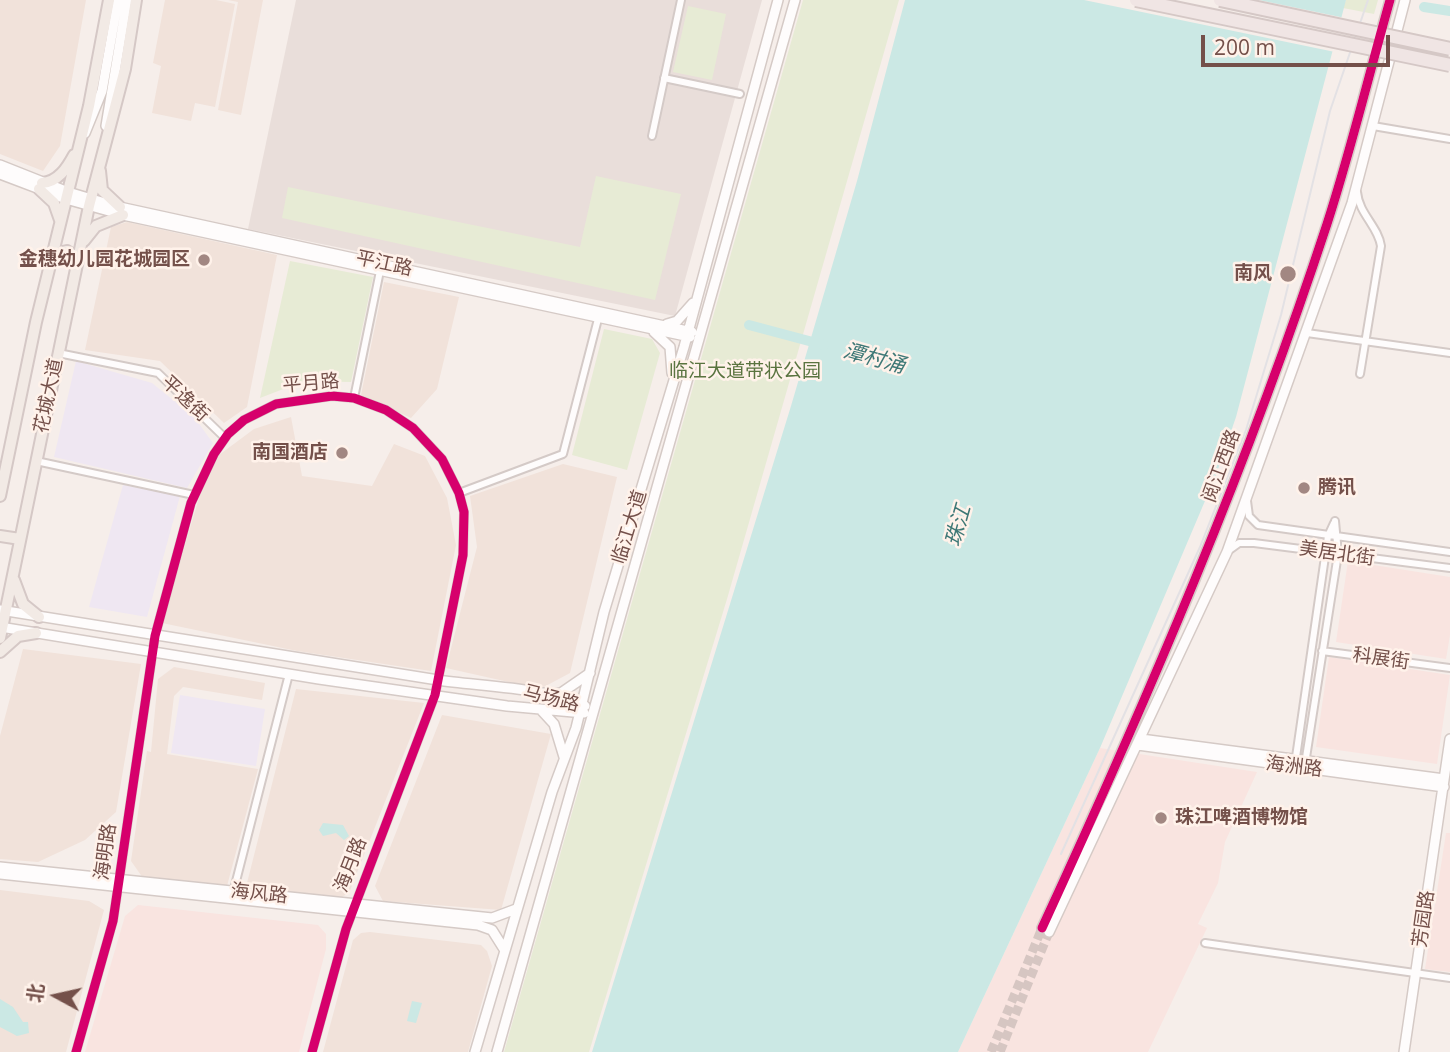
<!DOCTYPE html>
<html>
<head>
<meta charset="utf-8">
<style>
  body { margin:0 }
  #map { position:relative; width:1450px; height:1052px; overflow:hidden; background:#f6eeea; font-family:"Open Sans","Noto Sans SC",sans-serif }
  canvas { display:block }
  .north { position:absolute; left:21px; top:961px; width:70px; height:70px; -webkit-text-stroke:5px #fff2ea; paint-order:stroke; rotate:278deg; font-size:19px; font-weight:700; line-height:28px; text-align:center; color:#74504a }
  .north::after { content:''; display:block; margin:auto; width:24px; height:32px; background:#74504a; clip-path:polygon(50% 0,100% 100%,50% 72%,0 100%) }
  .scale { position:absolute; left:1201px; top:35px; width:189px; height:32px; box-sizing:border-box; border:4px solid #74504a; border-top:0; padding-left:9px; font-size:21px; line-height:24px; white-space:nowrap; color:#74504a; -webkit-text-stroke:5px #fff2ea; paint-order:stroke }
</style>
</head>
<body>
<div id="map">
<canvas width="1450" height="1052"></canvas>
<div class="north">北</div>
<div class="scale">200 m</div>
</div>
<script>
const ctx = document.querySelector('canvas').getContext('2d');
ctx.lineJoin = 'round';
function fill(path, color) { ctx.fillStyle = color; ctx.fill(path, 'evenodd'); }
function trace(path, color, width, dash) { ctx.strokeStyle = color; ctx.lineWidth = width; ctx.lineCap = dash ? 'butt' : 'round'; ctx.setLineDash(dash || []); ctx.stroke(path); }
function drawText(font, color, halo, rows, align = 'center') {
  ctx.font = font + ' "Open Sans","Noto Sans SC",sans-serif'; ctx.lineWidth = 5; ctx.setLineDash([]); ctx.textBaseline = 'middle'; ctx.strokeStyle = halo; ctx.fillStyle = color; for (const [text, x, y, turn = 0] of rows) {
    ctx.save(); ctx.translate(x, y); ctx.rotate((+turn || 0) * Math.PI / 180); ctx.textAlign = isNaN(turn) ? turn : align; if (halo) ctx.strokeText(text, 0, 0); ctx.fillText(text, 0, 0); ctx.restore();
  }
}
fill(new Path2D(`
  M0,0h86l-26,146 -17,25 -43,-17z
  M165,0h51l19,4 -20,103 -20,-4 -4,18 -39,-8 9,-47 -8,-3z
  M228,0h35l-22,115 -23,-5 20,-108z
  M127,222l150,33 -30,152 -23,16 -64,-62 -75,-11 26,-123z
  M384,282l75,15 -22,92 -26,29 -50,-23z
  M291,417l11,59 70,10 22,-42 31,12 22,42 9,47 -25,126 -134,-20 -135,-28 41,-139 16,-29 35,-26z
  M563,464l54,13 -47,196 -30,16 -94,-21 31,-121 -7,-51z
  M23,649l118,15 -25,148 -31,28 -47,22 -38,-3v-123z
  M174,667l91,16 -3,17 -79,-13 -9,9 -7,58 91,15 -31,117 -84,-8 -12,-17 16,-110 4,1 7,-73z
  M296,689l128,14 -75,190 -9,5 -94,-11z
  M442,715l109,19 -50,176 -118,-9 -8,-15z
  M0,890l89,11 15,9 -38,142h-66z
  M370,932l111,13 6,6 5,15 -24,86h-145l30,-112 8,-7z`), '#f1e2da');
fill(new Path2D(`
  M1348,561l102,16v58l-4,24 -110,-17z
  M1329,657l121,18 -13,89 -121,-17z
  M1100,748l157,24 -32,70 -7,41 -20,41 9,4 -59,124h-190z
  M1446,833h4v139l-25,-3z
  M138,905l180,20 8,9v15l-27,103h-214l40,-136z`), '#f9e4e0');
fill(new Path2D(`
  M296,0h466l-87,316 -427,-87z`), '#e9deda');
fill(new Path2D(`
  M76,361l76,22 42,34 19,26 -26,45 -133,-31z
  M123,485l57,11 -33,121 -58,-10z
  M180,695l85,14 -9,57 -85,-13z`), '#efe7f2');
fill(new Path2D(`
  M803,0h96l-172,599 -138,453h-85z
  M1346,0h32l-4,14 -31,-6z
  M688,6l38,8 -14,66 -39,-8z
  M596,176l85,18 -26,106 -373,-82 6,-31 292,60z
  M290,261l83,16 -22,105 -47,-1 -44,17z
  M604,329l48,10 8,14 -33,117 -55,-15z`), '#e7ebd5');
fill(new Path2D(`
  M905,0h441l-110,417 -20,58 -116,273 -142,304h-366l199,-646 66,-225z
  M323,823l20,2 6,11 -5,4 -8,-7 -13,3 -4,-6z
  M0,999l13,8 10,15h5l1,11 -12,3 -17,-9z
  M412,1001l10,2 -6,20 -9,-2z`), '#cbe8e4');
fill(new Path2D(`
  M1084,0h175l86,18 -10,34z`), '#f6eeea');
trace(new Path2D(`
  M1424,7l26,4
  M749,325l75,20`), '#cbe8e4', 10);
trace(new Path2D(`
  M991,1052l51,-124
  M1000,1052l49,-120`), '#d6c6c2', 9, [9, 4.5]);
const street = new Path2D(`
  M664,78l76,16
  M1373,126l77,13
  M652,136l29,-136
  M1357,192c2,22 21,34 24,54l-21,128
  M1307,333l143,20
  M58,353l100,20 67,65
  M354,398l27,-132
  M36,461l158,34
  M459,493l104,-39 35,-135
  M1247,501l2,15 9,9 192,27
  M1228,551l11,-8h15l196,25
  M1322,651l128,17
  M1295,764l33,-228 6,-13
  M1305,764l33,-210 -3,-33
  M233,893l56,-219
  M1205,943l245,35
  M76,1052l37,-131 42,-285 36,-133 23,-49 14,-20 16,-14 32,-16 56,-8 22,2 32,12 27,18 29,31 17,34 5,19 -1,43 -28,140 -89,234 -34,123`);
const secondary = new Path2D(`
  M106,126l21,-126
  M85,133l17,-42 16,-91
  M0,165l68,27 47,14 577,126
  M0,174l66,25 57,16 567,122
  M667,324l10,-3 16,-18
  M654,332l16,15 2,26
  M0,610c146,24 292,47 438,70 38,6 115,8 147,26
  M0,627l319,52 188,27 77,7
  M550,695l11,-2 29,-20
  M542,711l12,13 10,33
  M1141,739l303,40
  M1138,745l306,42
  M0,867l492,51 24,-9
  M0,874l478,51 14,5 12,19
  M1042,928c106,-230 206,-463 285,-704 24,-74 42,-150 63,-224
  M1049,932l178,-380 125,-349 53,-203
  M475,1052l77,-260 24,-64 28,-116 80,-265 94,-347
  M497,1052l298,-1052
  M1404,1052l46,-313`);
const primary = new Path2D(`
  M100,171l2,19 18,17
  M42,183c16,-1 25,-15 32,-28
  M39,189l15,14 6,17
  M84,241l12,-15 27,-11
  M52,262l6,-9 9,-2 6,4 2,9
  M0,496l36,-174 53,-216 20,-106
  M0,536l20,3
  M14,580l9,24 16,13
  M0,638l89,-432 36,-137 11,-69
  M0,652l18,-16 18,-3`);
trace(street, '#d4cac7', 10);
trace(secondary, '#d5cac6', 12);
trace(primary, '#d5c8c6', 14);
trace(street, '#fefcfc', 6);
trace(secondary, '#fefcfc', 9);
trace(primary, '#f2eae5', 10);
trace(new Path2D(`
  M1061,854l139,-307 46,-117 35,-115 49,-204 38,-111`), '#e3e1e4', 2);
const highwayBridge = new Path2D(`
  M1136,0l314,65
  M1220,0l230,49`);
trace(highwayBridge, '#d5c8c6', 16, []);
trace(highwayBridge, '#f0e5e4', 12);
trace(new Path2D(`
  M1042,928c106,-230 206,-463 285,-704 24,-74 42,-150 63,-224
  M76,1052l37,-131 42,-285 36,-133 23,-49 14,-20 16,-14 32,-16 56,-8 22,2 32,12 27,18 29,31 17,34 5,19 -1,43 -28,140 -89,234 -34,123`), '#d6006c', 9);
for (const [x, y, r, color] of [
  [204,260,7,"#a28782"],
  [1288,274,9,"#a28782"],
  [342,453,7,"#a28782"],
  [1304,488,7,"#a28782"],
  [1161,818,7,"#a28782"]
]) { const dot = new Path2D(); dot.arc(x, y, r, 0, 2 * Math.PI); ctx.fillStyle = color; ctx.fill(dot); trace(dot, '#fff2ea', 2.5); }
drawText('bold 19px', '#74504a', '#fff2ea', [
  ["金穗幼儿园花城园区",190,260],
  ["南风",1272,274],
  ["南国酒店",328,453],
  ["腾讯",1318,488,"left"],
  ["珠江啤酒博物馆",1175,818,"left"]
], 'right');
drawText('19px', '#74504a', '#fff2ea', [
  ["平江路",384,264,12],
  ["平月路",311,384,-5],
  ["花城大道",49,396,-78],
  ["平逸街",185,399,43],
  ["阅江西路",1222,466,-70],
  ["临江大道",630,527,-73],
  ["美居北街",1337,554,8],
  ["科展街",1381,659,8],
  ["马场路",551,699,14],
  ["海洲路",1294,767,7],
  ["海明路",106,852,-82],
  ["海月路",351,865,-69],
  ["海风路",259,894,6],
  ["芳园路",1424,919,-82]
]);
drawText('19px', '#5a7440', '#fff2ea', [
  ["临江大道带状公园",745,372]
]);
drawText('italic 21px', '#3e7876', '#fff2ea', [
  ["潭村涌",874,359,15],
  ["珠江",959,526,-74]
]);
</script>
</body>
</html>
